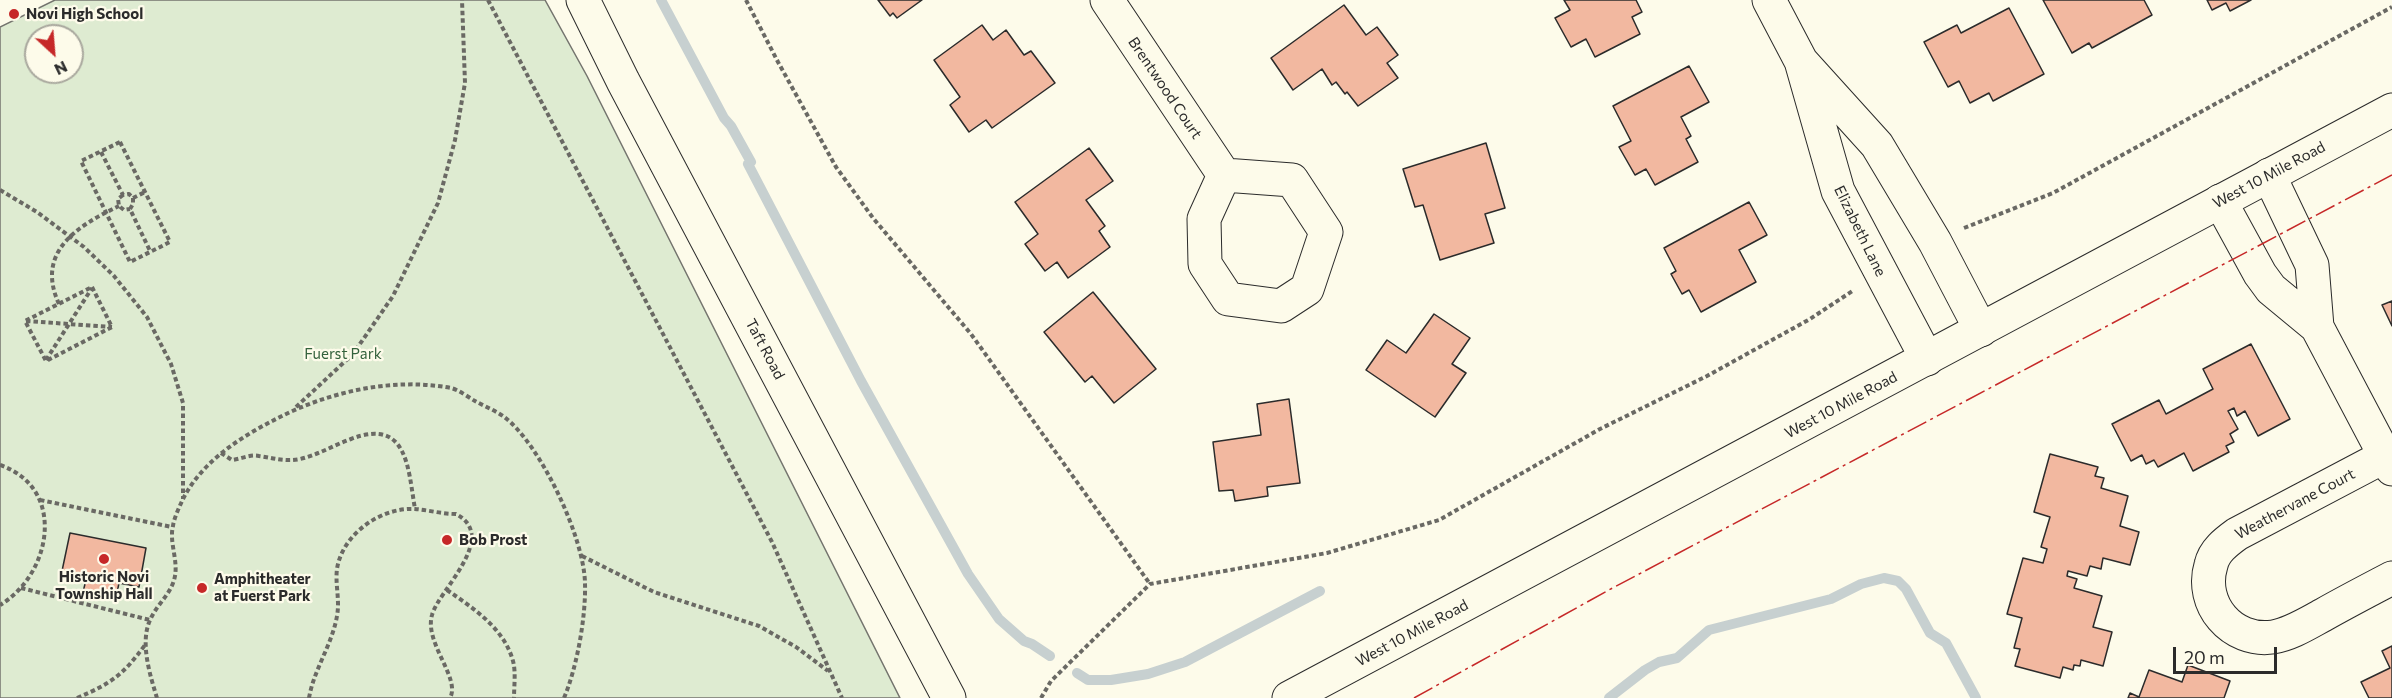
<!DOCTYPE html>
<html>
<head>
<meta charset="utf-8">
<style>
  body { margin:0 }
  #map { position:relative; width:2392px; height:698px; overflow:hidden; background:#fdfbea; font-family:Commissioner,sans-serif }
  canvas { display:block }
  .north { position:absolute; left:24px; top:24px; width:60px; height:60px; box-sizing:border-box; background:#fdfbea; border:2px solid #a9a89e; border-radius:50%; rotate:154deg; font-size:16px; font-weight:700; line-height:24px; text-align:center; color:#2b2b2b }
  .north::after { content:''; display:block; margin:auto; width:21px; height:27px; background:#c62828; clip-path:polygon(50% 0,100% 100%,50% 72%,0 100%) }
  .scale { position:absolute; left:2173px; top:647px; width:104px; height:27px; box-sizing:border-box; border:3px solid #2b2b2b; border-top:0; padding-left:8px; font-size:18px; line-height:21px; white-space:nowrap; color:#2b2b2b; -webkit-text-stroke:4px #fdfbea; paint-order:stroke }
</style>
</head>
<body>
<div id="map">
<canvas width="2392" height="698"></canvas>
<div class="north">N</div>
<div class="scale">20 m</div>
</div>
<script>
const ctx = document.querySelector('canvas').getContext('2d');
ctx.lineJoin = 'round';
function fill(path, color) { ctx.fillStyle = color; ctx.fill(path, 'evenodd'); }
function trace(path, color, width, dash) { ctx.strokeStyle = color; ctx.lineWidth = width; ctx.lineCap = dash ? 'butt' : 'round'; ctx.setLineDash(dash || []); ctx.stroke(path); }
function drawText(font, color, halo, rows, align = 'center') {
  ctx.font = font + ' Commissioner,sans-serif'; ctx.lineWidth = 4.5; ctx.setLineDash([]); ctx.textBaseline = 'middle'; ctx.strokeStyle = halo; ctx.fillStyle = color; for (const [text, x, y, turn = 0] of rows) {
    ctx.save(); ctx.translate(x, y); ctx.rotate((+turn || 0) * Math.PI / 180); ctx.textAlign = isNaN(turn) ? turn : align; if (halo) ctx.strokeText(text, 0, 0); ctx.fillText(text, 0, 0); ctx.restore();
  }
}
const green = new Path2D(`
  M55,0h490l42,76 313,622h-900v-671zM36,36h36v36h-36z`);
fill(green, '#deebd1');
trace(green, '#74746e', 1.5);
trace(new Path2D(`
  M661,0l63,118 7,8 20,36 -3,2 113,217 107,193 31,45 25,22 8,3 18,12
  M1077,673l11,7h23l37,-6 37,-12 135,-71
  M1609,698l36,-28 14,-8 18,-4 32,-28 122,-31 30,-15 23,-6 14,3 8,8 24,44 16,10 30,55`), '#c7d0d0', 10);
const building = new Path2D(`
  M878,0h44l-25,18 -4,-5 -3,3z
  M1564,0h72l6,12 -10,5 8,17 -45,23 -9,-18 -15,8 -16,-29 15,-8z
  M2043,0h101l8,15 -60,33 -3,-5 -17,10z
  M2207,0h44l-21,11 -4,-8 -14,7z
  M1344,5l22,30 11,-8 21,28 -11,8 11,15 -40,28 -11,-14 -2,2 -9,-12 -4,3 -10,-16 -29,21 -22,-32z
  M2009,8l35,66 -51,27 -4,-8 -19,10 -11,-22 -11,6 -24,-45 33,-17 4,8z
  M982,25l11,15 13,-10 18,25 7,-4 24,32 -63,45 -6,-8 -17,12 -19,-27 10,-8 -26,-37z
  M1689,66l20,36 -28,15 10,19 -5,3 12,23 -43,23 -9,-16 -11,6 -16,-28 12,-6 -18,-35z
  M1486,143l19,65 -20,6 9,29 -54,17 -17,-55 -8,2 -12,-38z
  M1089,148l24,33 -27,19 19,26 -6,5 11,16 -42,31 -11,-16 -12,9 -20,-27 13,-10 -23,-32z
  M1749,202l18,33 -28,15 17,32 -55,30 -12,-22 -7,4 -11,-20 5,-3 -12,-23z
  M1093,292l63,77 -42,34 -22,-27 -7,6 -41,-50z
  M2392,301v25l-10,-21z
  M1434,314l36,24 -18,26 14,9 -31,44 -69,-47 21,-30 19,13z
  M2251,344l39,75 -32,17 -13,-25 -8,5 -3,-8 -6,3 10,18 -8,5 4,8 -8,4 3,6 -36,19 -9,-18 -26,14 -4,-7 -8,4 -4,-9 -11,6 -19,-37 47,-24 7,14 47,-25 -10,-20z
  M1289,399l11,84 -33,4 1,9 -33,5 -2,-11 -14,1 -6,-49 48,-7 -4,-31z
  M2050,454l48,13 -3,9 9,2 -3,10 27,8 -8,30 19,6 -9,33 -27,-7 -2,11 -11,-3 -3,10 -19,-5 -1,5 10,3 -3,9 28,8 -9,31 19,5 -9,34 -22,-6 -1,6 -6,-1 -1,5 -10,-3 -3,11 -45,-12 5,-17 -6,-1 8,-30 -15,-4 16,-56 20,5 4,-14 -6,-2 9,-30 -16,-5z
  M70,533l76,15 -7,39 -20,-4 -3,15 -33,-6 4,-16 -25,-5z
  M2392,646v52h-23l-8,-16 29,-14 -8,-17z
  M2188,665l42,16 -6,17h-96l2,-5 9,4 10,-27 33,12z`);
fill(building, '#f2b8a0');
trace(building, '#2b2b2b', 1.5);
const minor = new Path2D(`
  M583,0l40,81 326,617
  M1107,0l117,175
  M1769,0l32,61
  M1224,175l68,5 34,52 -19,57 -26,17 -53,-7 -23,-35 -1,-45z
  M2269,175l43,90 5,62
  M2220,201l40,73 11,15 46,38 75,142
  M1927,359l-89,-168 -37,-130 76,84 58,97 46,88
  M2385,456l-148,78c-11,8 -23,17 -26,31 -12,39 21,78 62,72 18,-3 35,-14 50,-22 23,-13 46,-25 69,-37`);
const major = new Path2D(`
  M1289,698l1103,-588`);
trace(minor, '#2b2b2b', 35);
trace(major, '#2b2b2b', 35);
trace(new Path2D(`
  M488,0l284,542 70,156
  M746,0l32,62 58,105 37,51 98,116 179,250
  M120,142l50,100 -40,20 -49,-101z
  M101,152l22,43 6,-1 4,4v6l-3,5 20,42
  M0,190l37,22 47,35 30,29 33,41 24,47 12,39v96
  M123,195l-5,4 1,7 5,4 6,-1
  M133,198l12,-6
  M1964,228l89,-35 339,-186
  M92,287l20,40 -66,34 -21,-40z
  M59,304c-24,-52 18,-78 60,-98
  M26,321l86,6
  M46,360l46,-72
  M296,407l57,-53 40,-58 45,-93 17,-63 10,-57 -3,-83
  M221,453l11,7c9,-1 18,-6 27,-4 14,2 26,6 41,3 18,-4 34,-14 51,-20 57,-22 57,30 64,70
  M0,465c67,23 52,109 0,140
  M40,500l132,27
  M582,556l72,36 105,34 37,21 32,24
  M21,588l129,32
  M447,590c26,18 57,38 66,71 3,11 1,25 1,37
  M77,698c35,-15 46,-23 68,-53
  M157,698c-7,-23 -18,-57 -6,-80 7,-15 21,-25 24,-42 3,-17 -6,-34 -2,-50 1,-8 6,-18 9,-25 19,-39 57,-63 94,-82 52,-27 116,-42 175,-31 8,2 17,9 24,13 9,5 19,9 28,15 37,27 81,121 82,167 1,34 -8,84 -21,115
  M309,698c5,-29 23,-53 28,-82 3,-16 -2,-32 0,-47 5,-34 43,-62 78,-60 13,1 27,5 41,5 44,23 -18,77 -24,101 -8,28 29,63 18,83
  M1041,698l10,-17 99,-97 177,-31 112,-33 161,-91 107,-53 103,-57 44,-29`), '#6a6964', 4, [4.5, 3]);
trace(minor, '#fdfbea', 33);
trace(major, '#fdfbea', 33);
trace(new Path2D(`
  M1414,698l193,-107 785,-416`), '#c62828', 1.5, [21, 4.5, 3, 4.5]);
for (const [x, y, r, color] of [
  [14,14,6,"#c62828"],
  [447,540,6,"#c62828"],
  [104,559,6,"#c62828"],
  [202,588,6,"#c62828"]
]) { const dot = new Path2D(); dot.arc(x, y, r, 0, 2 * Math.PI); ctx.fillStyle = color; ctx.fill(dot); trace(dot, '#fdfbea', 2); }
drawText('bold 15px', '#2b2b2b', '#fdfbea', [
  ["Novi High School",26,14],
  ["Bob Prost",459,540],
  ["Historic Novi",104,577,"center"],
  ["Township Hall",104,594,"center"],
  ["Amphitheater",214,579],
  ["at Fuerst Park",214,596]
], 'left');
drawText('15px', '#2b2b2b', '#fdfbea', [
  ["Brentwood Court",1165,88,56],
  ["West 10 Mile Road",2269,175,-28],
  ["Elizabeth Lane",1860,231,64],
  ["Taft Road",765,349,62],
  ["West 10 Mile Road",1841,405,-28],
  ["Weathervane Court",2295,504,-28],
  ["West 10 Mile Road",1412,633,-28]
]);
drawText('15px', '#34623c', '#fdfbea', [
  ["Fuerst Park",343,354]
]);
</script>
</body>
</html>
